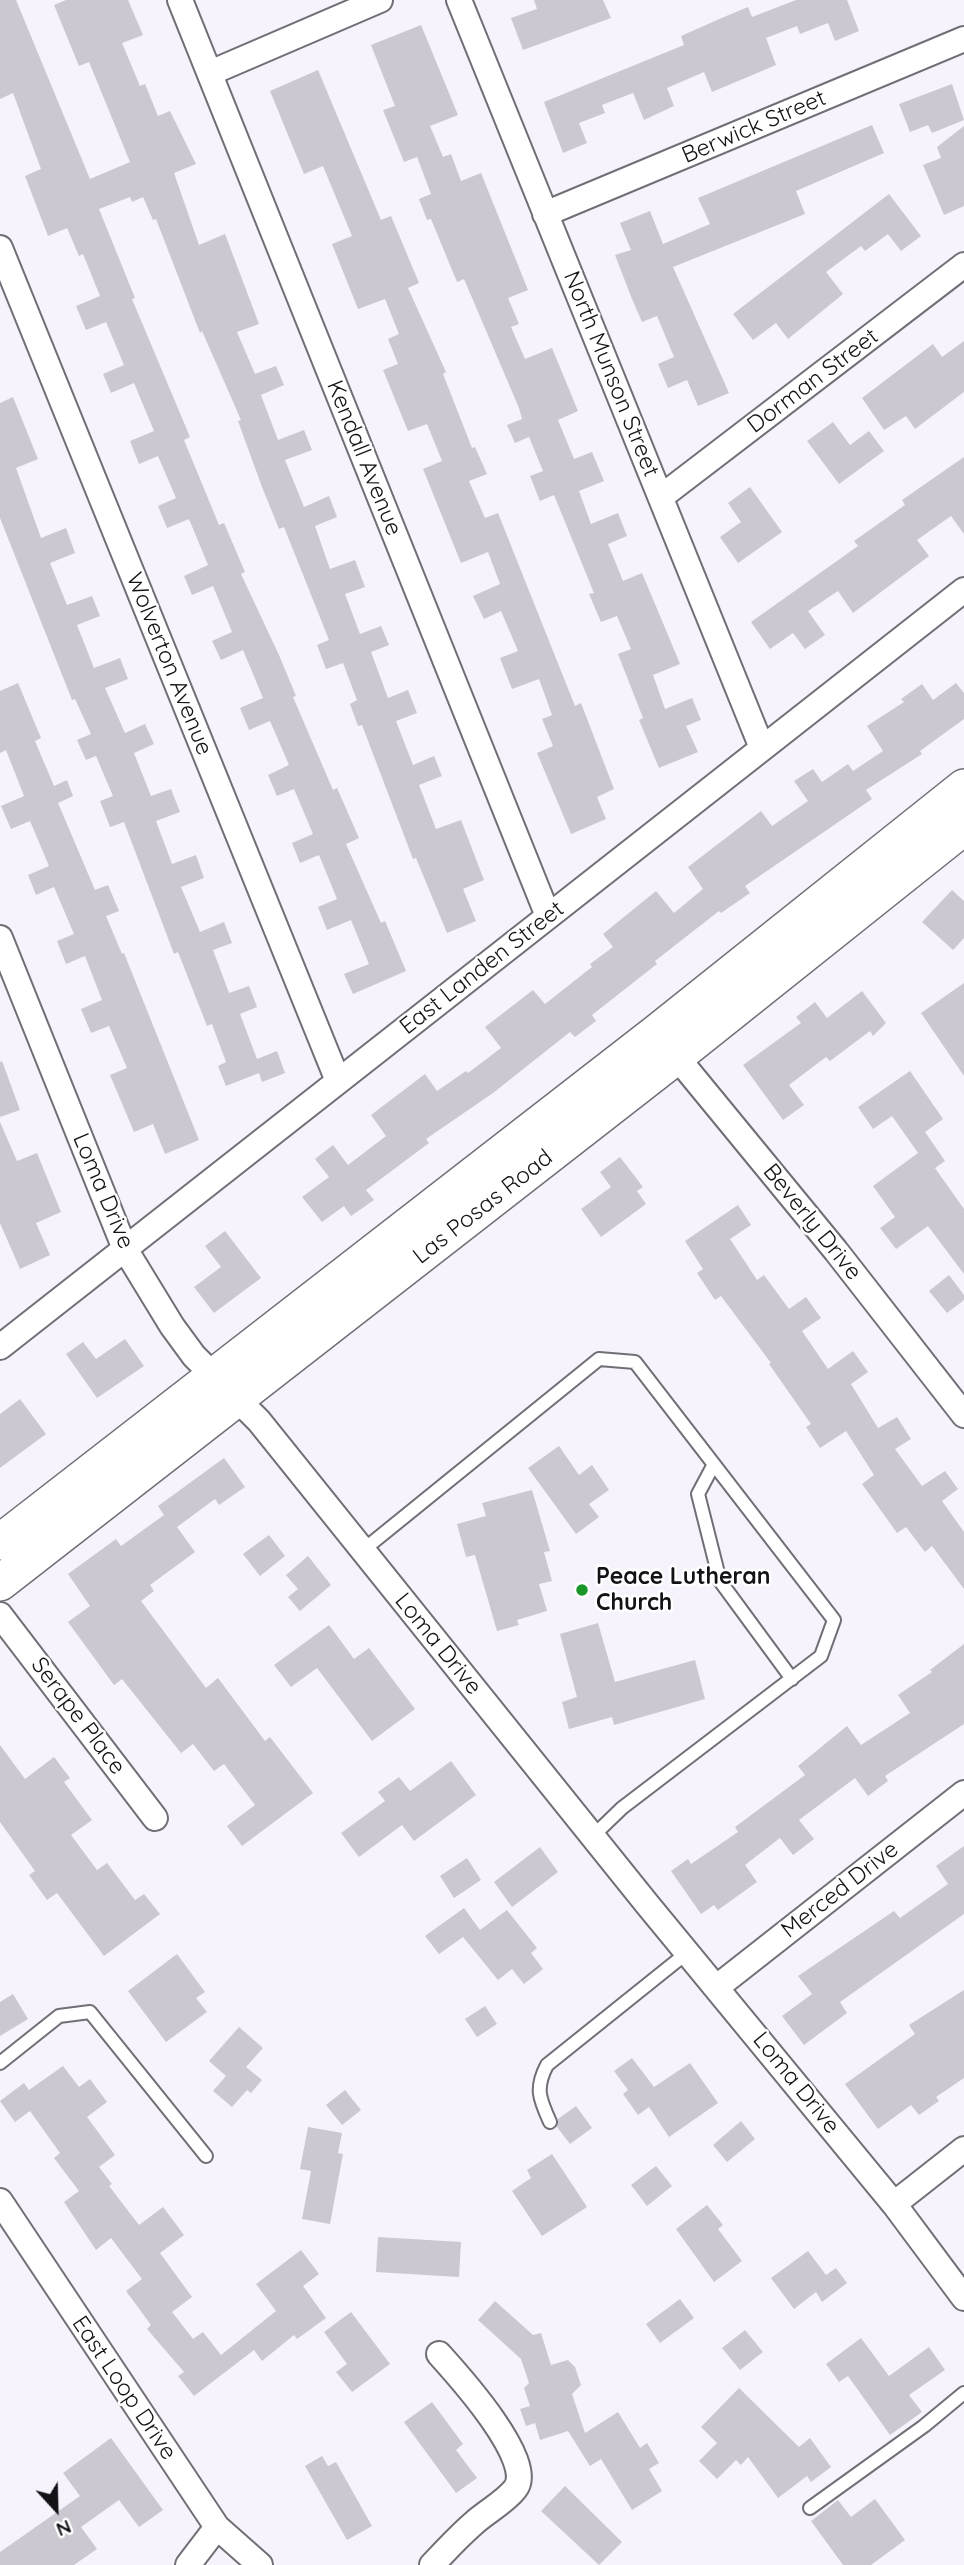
<!DOCTYPE html>
<html>
<head>
<meta charset="utf-8">
<style>
  body { margin:0 }
  #map { position:relative; width:964px; height:2565px; overflow:hidden; background:#f6f3fd; font-family:Quicksand,sans-serif }
  canvas { display:block }
  .north { position:absolute; left:21px; top:2474px; width:70px; height:70px; -webkit-text-stroke:5px #fff; paint-order:stroke; rotate:158deg; font-size:19px; font-weight:700; line-height:28px; text-align:center; color:#131216 }
  .north::after { content:''; display:block; margin:auto; width:24px; height:32px; background:#131216; clip-path:polygon(50% 0,100% 100%,50% 72%,0 100%) }
</style>
</head>
<body>
<div id="map">
<canvas width="964" height="2565"></canvas>
<div class="north">N</div>
</div>
<script>
const ctx = document.querySelector('canvas').getContext('2d');
ctx.lineJoin = 'round';
function fill(path, color) { ctx.fillStyle = color; ctx.fill(path, 'evenodd'); }
function trace(path, color, width, dash) { ctx.strokeStyle = color; ctx.lineWidth = width; ctx.lineCap = dash ? 'butt' : 'round'; ctx.setLineDash(dash || []); ctx.stroke(path); }
function drawText(font, color, halo, rows, align = 'center') {
  ctx.font = font + ' Quicksand,sans-serif'; ctx.lineWidth = 5; ctx.setLineDash([]); ctx.textBaseline = 'middle'; ctx.strokeStyle = halo; ctx.fillStyle = color; for (const [text, x, y, turn = 0] of rows) {
    ctx.save(); ctx.translate(x, y); ctx.rotate((+turn || 0) * Math.PI / 180); ctx.textAlign = isNaN(turn) ? turn : align; if (halo) ctx.strokeText(text, 0, 0); ctx.fillText(text, 0, 0); ctx.restore();
  }
}
fill(new Path2D(`
  M0,0h16l74,179 40,-17 -41,-100 -10,4 -25,-61 12,-5h62l15,35 -21,8 18,43 5,-2 13,32 12,-5 26,53 -22,9 25,72 26,-11 34,90 -22,8 18,42 21,-8 8,19 -23,10 17,45 26,-10 8,20 -27,10 19,47 25,-11 8,21 -22,9 15,43 25,-9 10,27 -20,7 15,40 21,-8 8,19 -18,7 17,46 20,-8 9,23 -21,8 17,44 21,-9 8,20 -23,9 17,44 25,-9 23,60 -21,9 13,32 -29,12 -31,-75 -3,1 -51,-134 -4,1 -8,-22 7,-4 -14,-37 -17,6 -9,-24 12,-5 -45,-113 -5,2 -17,-42 -24,-66 3,-1 -39,-89 -2,2 -44,-114 -3,1 -10,-23 -11,5 -2,-5 -31,12 36,89 -3,1 58,138 -6,3 35,85 5,-2 21,49 -4,2 38,81 17,41 -3,1 40,93 4,-2 22,50 -13,6 35,79 4,-2 21,50 -53,23 -9,-20 25,-10 -18,-44 -24,10 -9,-23 19,-8 -18,-44 -19,8 -8,-20 21,-9 -19,-45 -17,7 -9,-21 21,-10 -19,-44 -21,9 -9,-22 23,-10 -20,-48 -22,10 -9,-19 20,-9 -19,-46 -21,9 -8,-19 24,-11 -19,-46 -22,9 -9,-22 18,-8 -18,-42 -19,8 -9,-23 24,-10 -20,-48 -23,10 -8,-19 21,-9 -18,-43 -20,8 -10,-24 24,-10 -17,-42 -4,2 -12,-28 -19,8 -23,-60 16,-7 -28,-76 -13,6z
  M534,0h69l8,18 -88,32 -12,-32 26,-9z
  M796,0h51l12,31 -24,10 -7,-18 -28,11 -3,-8 -31,12 10,27 -64,27 -8,-20 -37,16 7,18 -30,14 -11,-27 -31,12 3,8 -26,10 8,20 -24,10 -19,-51 140,-57 -3,-9 43,-19 24,-10 4,10z
  M421,25l37,90 -28,11 13,31 8,-3 10,27 20,-8 47,117 -20,8 11,26 -8,3 14,32 27,-11 26,63 -20,9 16,39 18,-7 12,29 -25,10 12,33 27,-11 9,23 -19,8 15,37 19,-8 26,62 12,29 -27,11 12,34 27,-11 9,22 -15,6 12,26 -39,16 -20,-48 4,-2 -25,-64 13,-5 -14,-33 -16,6 -12,-28 5,-1 -40,-98 -14,6 -10,-25 13,-5 -14,-34 -14,6 -8,-18 15,-6 -3,-11 -55,-129 -7,3 -26,-63 -4,1 -8,-21 12,-5 -14,-37 -13,5 -21,-52 12,-4 -24,-61z
  M318,70l63,150 10,-4 28,67 -11,5 38,84 -3,2 29,74 3,-1 12,27 -18,7 16,37 13,-5 77,193 6,-3 33,86 -17,8 9,22 -35,15 -34,-81 16,-7 -11,-27 10,-4 -13,-36 -27,10 -12,-31 18,-7 -17,-40 -17,8 -11,-23 27,-12 -12,-32 -27,11 -38,-94 19,-8 -15,-37 -19,7 -25,-61 15,-6 -10,-25 11,-5 -14,-35 -27,10 -26,-65 20,-8 -29,-70 -19,8 -34,-83z
  M952,84l12,36 -32,13 -4,-8 -18,7 -11,-28z
  M872,125l12,28 -88,38 9,23 -132,53 56,126 -31,13 -11,-26 -19,8 -10,-24 16,-7 -17,-41 -15,6 -10,-23 -17,-44 16,-5 -11,-27 30,-12 13,33 47,-20 -12,-26z
  M964,126v80l-20,9 -21,-50 18,-7 -4,-11z
  M889,194l32,42 -20,15 -13,-17 -23,17 -4,-5 -35,26 17,22 -55,45 -12,-16 -23,17 -20,-26z
  M964,341v51l-49,37 -9,-13 -22,14 -22,-32 71,-54 9,13z
  M13,397l25,62 -22,9 25,70 25,-10 9,25 -25,10 17,42 25,-9 8,20 -23,9 17,43 26,-10 8,21 -23,9 20,45 20,-9 9,20 -20,9 17,43 20,-7 9,23 -24,9 16,43 24,-9 8,23 -23,9 19,45 24,-10 8,21 -19,7 16,43 20,-7 8,21 -17,7 17,45 20,-8 8,22 -23,9 -3,-9 -33,13 -8,-20 8,-4 -14,-38 -5,2 -29,-74 -4,2 -50,-132 -14,5 -10,-26 13,-5 -17,-40 -10,4 -9,-20 14,-6 -16,-35 -3,1 -72,-182v-115z
  M833,422l17,23 19,-14 15,20 -45,33 -32,-43z
  M964,457v77l-13,-18 -34,24 12,16 -76,57 -15,-22 -30,20 17,24 -20,14 -12,-16 -23,16 -19,-27 107,-76 -4,-5 51,-36 -3,-5z
  M750,487l32,45 -44,31 -18,-26 21,-15 -13,-19z
  M18,683l23,55 -6,3 19,45 13,-6 6,16 -15,7 37,87 13,-5 11,26 -13,5 16,38 2,-1 75,187 -34,14 -12,-30 -19,8 -24,-57 17,-7 -18,-42 -18,7 -10,-24 21,-9 -17,-44 -19,8 -9,-23 17,-7 -20,-47 -18,8 -8,-20 21,-9 -19,-45 -19,8 -10,-23 23,-10 -18,-46 -6,3v-62z
  M956,683l8,10v26l-44,32 2,3 -56,36 6,9 -127,87 5,7 -29,20 -2,-2 -64,50 2,3 -65,51 4,6 -21,16 -5,-5 -77,61 -67,46 3,4 -63,47 8,10 -23,16 -7,-10 -22,16 -20,-25 27,-20 -14,-18 18,-14 15,20 38,-29 -15,-21 54,-41 12,17 29,-20 2,2 33,-25 -16,-21 48,-37 12,14 47,-37 -2,-3 23,-17 -10,-13 53,-43 18,22 29,-24 -15,-22 73,-56 11,15 36,-25 -14,-20 19,-12 9,13 26,-18 5,7 30,-20 -16,-25 37,-24 -3,-3 21,-15 11,16z
  M952,890l12,11v37l-11,12 -31,-28z
  M964,983v93l-43,-63z
  M862,991l24,32 -13,13 -3,-5 -40,30 -4,-4 -37,28 15,20 -21,15 -40,-55 58,-42 -5,-6 19,-15 12,16z
  M2,1061l18,49 -20,7v-55z
  M910,1071l33,48 -18,13 20,29 -10,7 29,41v65l-36,-48 -32,23 -16,-21 15,-11 -22,-31 45,-33 -26,-37 -19,13 -15,-22z
  M0,1122l17,39 20,-8 24,59 -25,11 14,32 -30,14 -20,-46z
  M620,1157l23,30 -6,4 9,13 -45,33 -20,-28 30,-22 -11,-15z
  M738,1205l13,20 -21,14 27,41 7,-5 25,34 17,-12 15,21 -19,13 26,38 25,-18 15,21 -17,12 27,44 19,-11 14,22 -16,10 27,37 23,-15 13,18 -16,12 22,31v57l-32,-43 -7,6 -19,-25 -9,6 -35,-49 12,-9 -28,-44 -26,17 -14,-21 5,-3 -42,-60 2,-1 -50,-67 -6,4 -18,-27 6,-4 -18,-28z
  M225,1231l36,47 -47,35 -20,-26 27,-20 -16,-21z
  M949,1275l15,20v5l-17,13 -18,-22z
  M125,1339l19,27 -47,32 -31,-44 17,-12 13,17z
  M20,1399l26,35 -46,34v-54z
  M559,1446l20,29 13,-10 17,25 -20,14 10,13 -23,17 -48,-66z
  M224,1458l21,29 -26,18 -4,-6 -38,28 18,25 -45,33 4,6 -13,10 65,87 12,-10 47,63 5,-4 43,56 -71,53 -15,-20 28,-21 -31,-41 -10,7 -21,-27 -12,9 -59,-74 -8,6 -46,-63 22,-16 -22,-32 48,-35 5,7 43,-31 -6,-9z
  M532,1490l18,61 -6,1 8,29 -13,3 8,27 -30,9 2,5 -22,6 -22,-76 -9,2 -9,-33 29,-8 -4,-13z
  M269,1535l16,21 -25,20 -17,-22z
  M308,1556l23,29 -31,26 -12,-14 10,-8 -12,-14z
  M598,1623l17,59 80,-22 10,39 -91,26 -2,-8 -43,12 -7,-27 15,-5 -17,-63z
  M329,1625l25,34 15,-11 46,61 -43,32 -55,-73 -26,19 -17,-22z
  M964,1644v80l-79,52 3,5 -20,15 -13,-18 -56,42 15,19 -21,16 -13,-17 -35,27 12,17 -39,28 -4,-5 -13,9 -30,-43 17,-12 3,5 47,-32 -3,-5 70,-52 -7,-9 49,-40 14,19 49,-32 -12,-18 34,-23 -2,-2z
  M0,1745l25,34 29,-22 16,21 -6,4 28,38 -21,15 26,35 10,-7 28,37 9,-6 16,20 -56,42 -47,-63 -10,7 -18,-25 6,-4 -35,-49z
  M451,1761l25,34 -62,46 -12,-16 -43,32 -18,-24 44,-32 -7,-9 21,-15 11,14z
  M964,1846v68l-124,88 7,11 -43,32 -22,-29 30,-22 -14,-18 96,-65 6,7 48,-34 -12,-18z
  M540,1847l18,25 -46,35 -18,-25z
  M467,1858l14,22 -27,18 -14,-22z
  M464,1908l16,22 27,-20 30,38 -6,5 12,16 -19,15 -12,-15 -14,11 -35,-43 -24,17 -14,-18z
  M177,1954l28,38 -9,6 11,14 -41,30 -38,-51z
  M964,1990v88l-28,19 3,4 -20,14 -8,-10 -33,24 -33,-45 70,-50 -6,-9z
  M13,1994l15,25 -28,17v-34z
  M485,2006l12,18 -20,13 -12,-18z
  M239,2027l24,21 -17,19 16,13 -11,13 -4,-3 -15,17 -19,-16 13,-15 -17,-15z
  M632,2058l22,29 36,-24 28,40 -49,34 -20,-30 -11,8 -15,-21 5,-4 -14,-19z
  M63,2066l16,21 11,-8 17,23 -20,15 28,38 -16,12 13,17 -3,2 30,39 24,-18 21,28 -24,18 32,44 -20,15 21,27 10,-7 18,23 55,-44 -20,-27 45,-34 18,24 -16,12 23,32 -29,21 -3,-4 -32,26 -8,-11 -60,46 -16,-20 6,-4 -37,-43 4,-4 -25,-34 16,-12 -31,-41 -15,12 -32,-48 15,-11 -25,-33 6,-5 -30,-42 -15,11 -15,-21 24,-18 5,7z
  M345,2090l16,20 -19,15 -16,-20z
  M576,2106l16,22 -22,16 -13,-17 1,-8z
  M741,2121l14,18 -28,23 -14,-17z
  M308,2127l34,6 -4,20 5,1 -13,70 -28,-5 9,-48 -11,-2z
  M552,2154l35,53 -45,29 -30,-45 19,-13 -4,-8z
  M656,2166l16,20 -25,20 -16,-21z
  M707,2205l16,20 -5,4 24,32 -28,21 -38,-53z
  M378,2237l83,5 -2,35 -83,-5z
  M808,2251l18,24 10,-7 11,15 -25,19 -6,-10 -22,17 -23,-31z
  M680,2299l14,19 -34,25 -14,-19z
  M495,2301l38,34 8,-2 10,32 17,-5 7,7 6,18 -9,9 13,39 33,-21 22,36 7,-5 12,20 -10,6 13,22 -30,19 -31,-51 -11,7 -22,-35 -28,9 -5,-17 -9,3 -6,-17 10,-3 -6,-18 5,-5 -8,-24 -43,-39z
  M351,2312l39,52 -38,28 -16,-20 11,-8 -23,-32z
  M745,2330l18,22 -23,18 -18,-22z
  M861,2338l28,38 40,-29 16,23 -36,25 13,17 -32,23 -42,-59 -9,6 -13,-18z
  M739,2388l60,59 11,-9 21,29 -20,15 -4,-6 -29,22 -30,-41 -7,8 -5,-5 -19,19 -18,-18 18,-18 -16,-16z
  M432,2402l31,42 -7,6 21,28 -21,15 -52,-71z
  M111,2438l52,72 -24,17 -20,-27 -38,27 16,22 -23,16h-74v-13l80,-56 -17,-23z
  M322,2456l6,10 8,-4 36,64 -25,14 -42,-74z
  M565,2486l57,56 -23,23 -58,-54z
  M875,2499l30,41 -34,25h-28l-32,-44 27,-21 13,17z`), '#cbc8d2');
const lane = new Path2D(`
  M714,1464l-16,30 22,87 72,98
  M362,1551l237,-192 36,3 199,258 -13,36 -199,152 -29,28
  M0,2063l59,-47 31,-4 116,144
  M550,2122c-11,-24 -15,-34 -3,-57l141,-113
  M810,2508l114,-82 40,-33`);
const street = new Path2D(`
  M180,0l368,916
  M459,0l303,748
  M210,73l170,-73
  M545,214l419,-175
  M0,248l338,833
  M661,497l303,-232
  M0,938l125,311 47,77 22,30 65,65 388,483 247,300 70,94
  M666,1044l170,207 128,164
  M0,1347l964,-757
  M0,1615l155,203
  M717,1987l247,-194
  M0,2201l217,326 43,38
  M894,2204l70,-55
  M188,2565l29,-38
  M432,2565c13,-14 27,-29 42,-42 12,-11 31,-21 41,-34 22,-27 -57,-114 -76,-135`);
const secondary = new Path2D(`
  M0,1542l657,-510 307,-245
  M0,1583l677,-527 287,-229`);
trace(lane, '#716e76', 16);
trace(street, '#716e76', 28);
trace(secondary, '#716e76', 38);
trace(lane, '#fff', 12);
trace(street, '#fff', 24);
trace(secondary, '#fff', 35);
for (const [x, y, r, color] of [
  [582,1590,7,"#199627"]
]) { const dot = new Path2D(); dot.arc(x, y, r, 0, 2 * Math.PI); ctx.fillStyle = color; ctx.fill(dot); trace(dot, '#fff', 2.5); }
drawText('23px', '#131216', '#fff', [
  ["Berwick Street",754,127,-23],
  ["North Munson Street",611,374,68],
  ["Dorman Street",813,381,-37],
  ["Kendall Avenue",364,458,68],
  ["Wolverton Avenue",169,664,68],
  ["East Landen Street",482,968,-38],
  ["Loma Drive",103,1191,67],
  ["Las Posas Road",483,1207,-38],
  ["Beverly Drive",812,1222,51],
  ["Loma Drive",438,1644,51],
  ["Serape Place",78,1716,53],
  ["Merced Drive",840,1890,-38],
  ["Loma Drive",796,2083,51],
  ["East Loop Drive",124,2388,56]
]);
drawText('bold 23px', '#131216', '#fff', [
  ["Peace Lutheran",596,1577],
  ["Church",596,1603]
], 'left');
</script>
</body>
</html>
